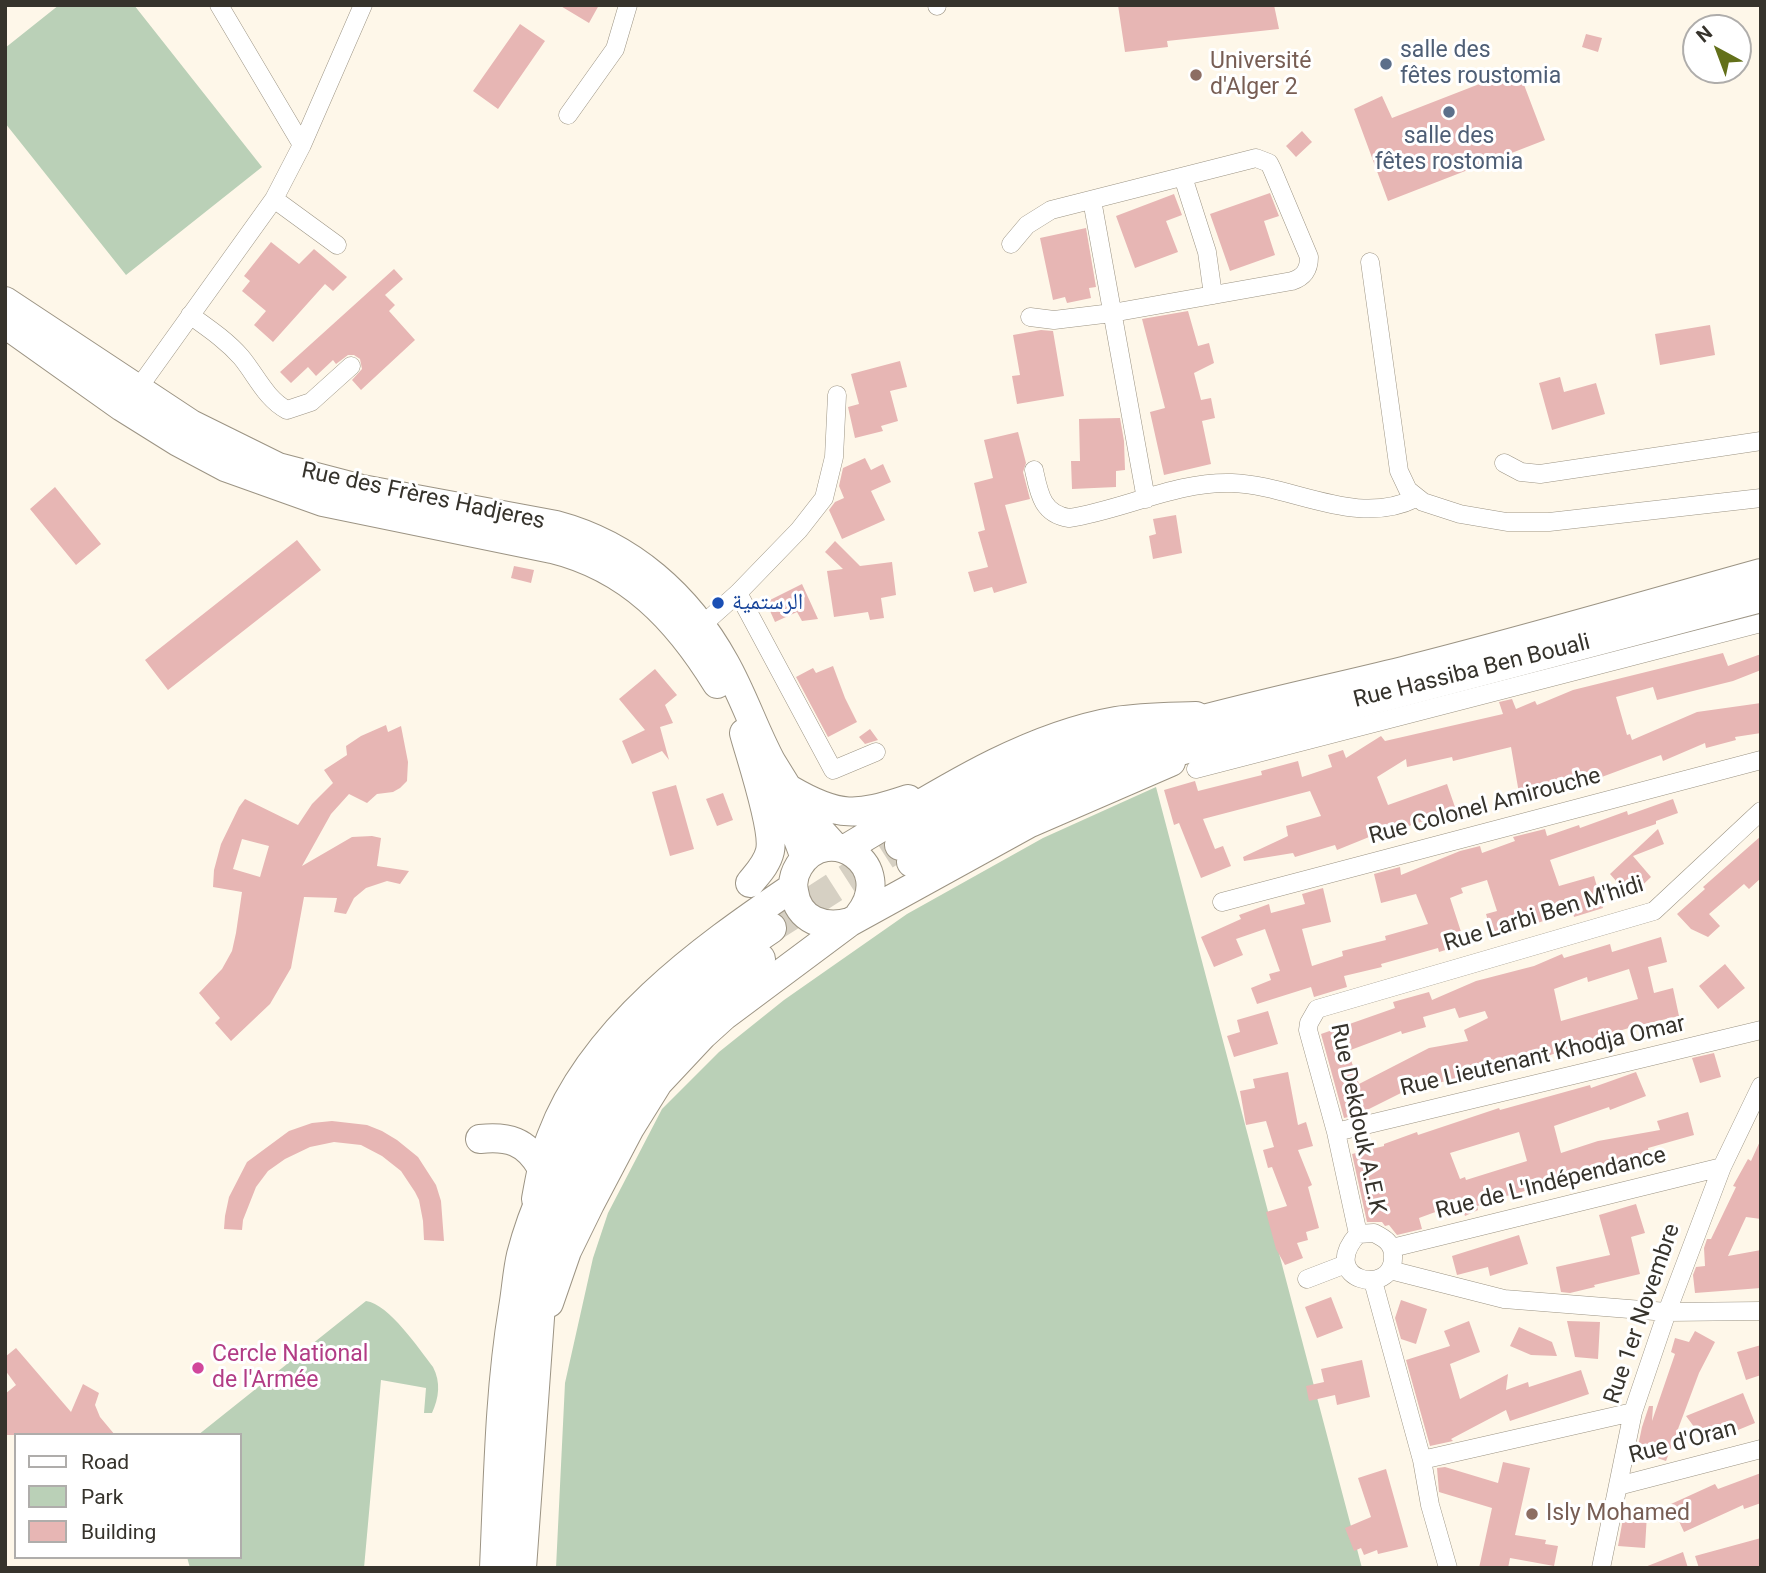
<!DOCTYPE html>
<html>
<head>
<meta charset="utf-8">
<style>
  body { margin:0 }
  #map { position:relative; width:1766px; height:1573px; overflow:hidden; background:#fef7e9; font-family:Roboto,sans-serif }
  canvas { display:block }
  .frame { position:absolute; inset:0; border:7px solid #36332c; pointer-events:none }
  .legend { position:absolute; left:14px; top:1433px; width:228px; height:126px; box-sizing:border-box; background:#fff; border:2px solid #afadab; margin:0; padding:9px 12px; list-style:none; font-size:21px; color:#36332c }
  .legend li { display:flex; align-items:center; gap:14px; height:35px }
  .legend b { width:35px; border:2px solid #afadab }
  .north { position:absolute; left:1682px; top:14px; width:70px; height:70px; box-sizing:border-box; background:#fff; border:2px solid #afadab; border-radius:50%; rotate:319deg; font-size:19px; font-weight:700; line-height:28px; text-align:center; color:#36332c }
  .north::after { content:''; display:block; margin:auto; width:24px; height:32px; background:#63701a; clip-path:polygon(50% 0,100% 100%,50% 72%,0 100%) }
</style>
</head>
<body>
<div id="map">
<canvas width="1766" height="1573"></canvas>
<div class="frame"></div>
<ul class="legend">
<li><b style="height:9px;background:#fff"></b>Road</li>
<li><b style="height:19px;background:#bad0b7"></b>Park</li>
<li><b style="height:19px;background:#e7b6b4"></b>Building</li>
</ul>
<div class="north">N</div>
</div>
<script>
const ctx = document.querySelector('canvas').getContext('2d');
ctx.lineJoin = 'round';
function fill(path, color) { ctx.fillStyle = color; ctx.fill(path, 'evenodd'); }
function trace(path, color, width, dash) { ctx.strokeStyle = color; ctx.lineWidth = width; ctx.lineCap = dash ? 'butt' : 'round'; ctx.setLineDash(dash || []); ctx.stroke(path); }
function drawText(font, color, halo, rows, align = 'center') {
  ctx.font = font + ' Roboto,"Noto Naskh Arabic",sans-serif'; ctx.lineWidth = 6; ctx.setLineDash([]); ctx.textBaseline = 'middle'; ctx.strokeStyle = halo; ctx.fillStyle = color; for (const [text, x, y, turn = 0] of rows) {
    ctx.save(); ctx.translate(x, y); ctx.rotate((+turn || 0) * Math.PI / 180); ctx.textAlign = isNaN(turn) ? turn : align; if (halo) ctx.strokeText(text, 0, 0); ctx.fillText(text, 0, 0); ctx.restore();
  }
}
fill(new Path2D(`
  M59,5h75l128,162 -136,108 -121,-152v-75z
  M1156,787l206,781h-806l9,-185 28,-125 15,-45 54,-104 57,-57 65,-52 123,-86 136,-76z
  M366,1301c23,3 53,48 67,66 8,15 6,31 -1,46h-8l2,-25 -45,-8 -17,188h-174l-3,-11h53v-122h-42z`), '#bad0b7');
fill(new Path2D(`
  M559,5h40l-10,18z
  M1118,5h156l5,24 -112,12 1,6 -43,5z
  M520,24l25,17 -47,68 -25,-18z
  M1586,34l16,4 -4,14 -16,-5z
  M1518,69l27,71 -157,61 -34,-92 28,-13 10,22z
  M1302,131l10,11 -16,15 -10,-11z
  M1270,193l9,23 -15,5 11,34 -45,16 -20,-57z
  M1174,194l8,21 -16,6 12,31 -43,16 -19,-52z
  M1086,228l10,59 -7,1 2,10 -24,5 -2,-6 -12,3 -13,-62z
  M271,242l28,22 15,-15 33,28 -14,14 -8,-7 -52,58 -19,-17 12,-14 -24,-20 8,-10 -6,-5z
  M394,269l9,10 -18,16 10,10 -6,6 26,29 -54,50 -9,-10 10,-11 -2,-10 -6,-4h-6l-12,9 -3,-4 -17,16 -8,-9 -17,16 -11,-11z
  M1188,311l10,35 11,-3 5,20 -20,10 7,27 10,-2 4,20 -13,3 9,43 -47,11 -14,-63 15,-4 -23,-89z
  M1710,325l5,30 -55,10 -5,-31z
  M1041,330l12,1 11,65 -47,8 -5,-28 8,-1 -7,-40z
  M900,361l7,26 -17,4 8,30 -17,5 2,5 -28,7 -7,-31 11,-3 -8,-30z
  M1560,377l4,15 32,-9 9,31 -53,16 -13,-47z
  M1120,418l4,23 1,29 -9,1v16l-44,2 -1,-28h9l-1,-42z
  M1018,432l8,31 -3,9 7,27 -25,6 22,78 -33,10 -2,-6 -18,5 -6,-20 20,-5 -10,-35 7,-2 -11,-47 19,-5 -9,-38z
  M865,458l6,12 12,-6 8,18 -20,9 14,29 -43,19 -13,-29 6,-8 9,-4 -5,-12 4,-18z
  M55,487l46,57 -25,21 -46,-56z
  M1176,515l6,38 -29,6 -4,-23 7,-2 -3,-15z
  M297,540l24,30 -153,120 -23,-30z
  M835,541l25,25 32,-4 4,33 -15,3 3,20 -14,2 -2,-8 -34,5 -7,-46 16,-2 -18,-17z
  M514,566l20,4 -3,13 -20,-5z
  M802,584l16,35 -16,2 -5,-9 -22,10 -9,-20z
  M1723,653l5,13 33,-12v16l-28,11 -76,19 -4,-13 -37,10 11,38 3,-1 2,6 65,-28 64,-9v30l-26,4 1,3 -30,8 -1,-5 -42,18 -2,-6 -62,23v2l-30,8 -2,-9 -28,5 2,11 -21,4 -9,-52 -58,14 -1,-4 -45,10 -1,-8 -29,18 11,28 59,-21 9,26 -77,26v-3l-42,17 -2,-5 -40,12 -2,-4 -49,8 -1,-4 45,-21 -2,-10 35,-10 -11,-25 -107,28 12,30 8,-3 8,20 -30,12 -22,-55 -5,2 -10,-35 31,-9 3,10 64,-16 -1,-4 37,-10 4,16 30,-10 -4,-12 15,-5 3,8 35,-22 4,5 118,-27 -4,-12 13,-3 4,10 19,-8 2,4 36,-15z
  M833,666l12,32 12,24 -29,15 -32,-60 17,-9 3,5z
  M655,669l22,26 -12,10 8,18 -13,4 9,33 -7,-9 -30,13 -10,-23 23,-11 -26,-31z
  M386,725l2,7 13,-6 7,36 -1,19 -7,7 -7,4 -16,2 -10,9 -18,-9 -18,20 -29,52 50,-29 20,-1 9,2 -4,28 32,5 -9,13 -13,-3 -21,7 -12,10 -8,16 -12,-2 3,-14 -33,-1 -13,71 -21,36 -39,37 -16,-18 5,-5 -21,-25 23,-24 10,-18 4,-18 6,-41 -29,-5 1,-17 7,-26 18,-37 6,-8 53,26 14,-21 21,-21 -9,-13 23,-15 -1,-9 15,-10zM242,839l27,7 -9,31 -27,-8z
  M870,729l8,11 -13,4 -6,-7z
  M676,785l18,64 -24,7 -18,-64z
  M723,793l10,27 -16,6 -11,-27z
  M1673,799l5,14 -22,8v3l-106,36 9,26 35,-10 9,32 -29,9 -1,-6 -80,27 -7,-24 11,-3 -10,-31 -26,8 2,5 -13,5 15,46 -26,8 -1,-4 -57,16 1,3 -38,9 3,11 -33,10 -3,-10 -54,17 -6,-16 20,-8 -2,-6 11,-3 -15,-42 -29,10 7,16 -29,12 -13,-30 40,-18 -2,-4 30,-11 2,9 34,-9 -3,-10 21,-6 8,34 -29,7 10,37 31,-10 -1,-5 44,-11 -1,-4 43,-12 -12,-30 -35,9 -7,-29 26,-7 1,8 59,-24 20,-5 2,7 33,-12 -2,-4 32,-8 2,7 32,-11 1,3 47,-17 1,4z
  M1658,829l6,15 -31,12 18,21 -21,20 -20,-23z
  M1761,836v42l-12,11 -5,-5 -35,30 11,12 -12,11 -17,-8 -14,-15 28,-25 -2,-2z
  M1661,937l6,25 -19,5 6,26 19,-5 6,28 -47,11 -42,13 -50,19 1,3 -31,5 -1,-7 -52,19 -46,9 -46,23 1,2 -22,5 -23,-84 74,-26 -2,-6 36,-10 3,8 44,-19 58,-15 28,-12 2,4 46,-14 2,8zM1629,969l9,30 -77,22 -7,-32 33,-12 1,5zM1455,1008l4,10 26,-7 3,7 -24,12 4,11 -39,7 -70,36 -11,-33 53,-20 1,3 24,-7 -3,-10z
  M1725,964l20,24 -27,21 -19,-23z
  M1268,1011l10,33 -44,13 -7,-21 13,-4 -3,-12z
  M1714,1053l7,24 -21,6 -8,-25z
  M1288,1072l10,53 8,-3 7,24 -15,4 14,35 -4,2 11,41 -13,4 2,8 -11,3 6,15 -18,7 -9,-16 -10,-37 21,-6 -15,-39 -4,1 -5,-18 11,-3 -8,-26 -20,4 -6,-34 15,-3 -2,-9z
  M1636,1072l10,24 -36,14 -1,-3 -55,19 7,27 37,-12 62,-11 -3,-9 31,-9 6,23 -46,13 2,14 -41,8 -33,11 -1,-4 -72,20 1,2 -27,7 1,4 -13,6 -5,-13 -41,15 3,11 -25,6 -8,-10 -4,1 -3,-4h-15l-15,-68 32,-8v-2l33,-12 1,3 81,-27 1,2 90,-25 1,3zM1519,1132l8,29 -61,19 -1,-3 -5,2 -10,-26z
  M332,1121l35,4 15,6 15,9 21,17 18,28 5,16 3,40 -20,-1 -1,-19 -4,-21 -4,-8 -14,-21 -19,-15 -21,-11 -27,-3 -24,5 -25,12 -17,12 -12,16 -13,33 -1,10 -18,-1 1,-13 4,-19 18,-35 42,-31 23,-8z
  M1761,1139v80l-15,-2 -18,39 33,-6v38l-66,5 -2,-18 3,-8 9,-1 -1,-18 3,-9h4l25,-52 -3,-1 15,-27 3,2z
  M1636,1204l9,29 -14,4 9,37 -46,11 1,2 -25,6 -9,-1 -5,-25 54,-12 -11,-40z
  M1519,1235l9,29 -38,12 -2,-9 -31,8 -5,-19z
  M1331,1297l12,31 -26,10 -12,-31z
  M1401,1300l26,9 -11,35 -15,-5 -6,-21z
  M1469,1321l11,31 -30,12 10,35 48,-25 -2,16 22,-8 1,5 52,-17 8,24 -79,27 -4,-11 -55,29 2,2 -23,5 -24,-86 44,-14 -6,-15z
  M1567,1321l33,1 -2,37 -23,-2z
  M1519,1327l33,15 5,14 -26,-1 -21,-9z
  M1695,1331l20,11 -16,31 -33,88 -29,-10 5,-24 7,-21h4l-1,15 23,-67 -4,-2 4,-14 14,4z
  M1761,1345v30l-15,5 -9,-28z
  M16,1348l55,64 12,-28 16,9 -4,12 5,12 15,18h-110v-41l11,-9 -11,-15v-13z
  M1362,1360l8,37 -33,8 -2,-10 -26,6 -3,-15 18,-4 -3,-13z
  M1743,1393l12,30 -34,14 -1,-4 -14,10 -20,-27z
  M1503,1462l27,6 -15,67 31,5 -1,4 13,2 -4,20 -44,-8 -2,10h-29l13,-60 -53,-16 -2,-24 8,-1 53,16z
  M1386,1469l22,78 -30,7 -1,-4 -13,5 -3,-7 -7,3 -9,-23 26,-11 -13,-39z
  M1761,1473v30l-17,6 -1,-4 -59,27 -13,-28 44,-20 3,5z
  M1624,1513l23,1 -2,34 -27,-2z
  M1761,1538v30h-62l-4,-12z
  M1683,1552l5,16h-43v-1z`), '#e7b6b4');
trace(new Path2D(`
  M771,928l129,-83`), '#d6d0c3', 30, [30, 15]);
const minor = new Path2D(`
  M219,5l83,140
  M937,6v-1
  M568,115l47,-66 13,-44
  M1183,177l24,75 6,43
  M274,199l63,46
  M1092,200l54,299
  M1011,244l16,-19 24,-15 205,-52 13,5 3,6 37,88c0,13 -5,20 -17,24l-180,32 -58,7 -24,-3
  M1370,262l29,209 9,19 15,12 37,12 47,8h42l212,-24
  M190,315c18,13 36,25 51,42 15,18 25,42 46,53l24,-8 40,-36
  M137,390l137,-191 28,-54 61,-140
  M1504,463l17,9 19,2 221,-33
  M1034,470c5,23 8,44 35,48 54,-8 108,-37 163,-35 61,2 124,45 184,15
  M738,593l95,177 43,-18
  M701,626l37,-33 61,-63 25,-32 10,-41 3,-62
  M1196,769l565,-146
  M1222,902l539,-142
  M1336,1132l425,-102
  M1374,1233c10,5 19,10 19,23 2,42 -77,25 -35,-22z
  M1358,1234l-22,-102 -28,-102 1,-7 8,-14 337,-98 107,-100
  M1392,1248l330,-81
  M1390,1270l114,29 163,13 94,-1
  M1307,1279l39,-15
  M1373,1281l49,179 8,45 18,63
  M1422,1460l211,-48
  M1618,1486l143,-37
  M1601,1568l32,-156 34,-100 55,-145 39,-81`);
const primary = new Path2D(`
  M5,301l186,123 87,43 84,22 194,36c75,20 132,71 169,138 18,32 29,66 46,98 18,31 39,60 64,86
  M5,324l117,83 56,35 47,25 98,35 229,47c77,19 125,70 165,135
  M744,733c7,26 31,96 26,118 -3,13 -12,22 -20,32
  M791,790c48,28 66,26 117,9
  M784,802l21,56
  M845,849c83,-49 174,-111 271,-128 26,-4 53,-4 80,-5
  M859,915c39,-50 -31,-95 -60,-49 -5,8 -7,16 -5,25 4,30 31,38 56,31l178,-98 143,-62
  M480,1139c28,-3 46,2 61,28
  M536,1199c4,-21 7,-42 15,-62 41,-109 149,-187 242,-250
  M549,1303l18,-52 23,-47 40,-76 28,-45 45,-48 21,-19 126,-94`);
const trunk = new Path2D(`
  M900,845c23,-14 45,-29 68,-41 137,-69 288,-96 435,-132 120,-30 239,-65 358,-98
  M912,862c73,-41 147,-76 226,-101l623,-164
  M495,1568c4,-87 5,-175 19,-260 3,-17 4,-36 8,-53 24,-94 96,-201 168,-267 25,-22 53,-41 81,-60
  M521,1568l20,-278c22,-132 112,-255 219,-331`);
trace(minor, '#9c9484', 19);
trace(primary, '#9c9484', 30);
trace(trunk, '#9c9484', 32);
trace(minor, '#fff', 18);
trace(primary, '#fff', 28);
trace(trunk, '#fff', 30);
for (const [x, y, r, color] of [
  [1386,64,7,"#5c6f8a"],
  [1196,75,7,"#8d6e63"],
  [1449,112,7,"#5c6f8a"],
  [718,603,7,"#1a4fb4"],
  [198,1368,7,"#d1479c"],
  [1532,1514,7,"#8d6e63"]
]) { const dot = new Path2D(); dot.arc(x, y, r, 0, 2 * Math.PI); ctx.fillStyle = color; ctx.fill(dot); trace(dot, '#fff', 2.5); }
drawText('23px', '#4e5e75', '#fff', [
  ["salle des",1400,51],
  ["fêtes roustomia",1400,77],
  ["salle des",1449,137,"center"],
  ["fêtes rostomia",1449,163,"center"]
], 'left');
drawText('23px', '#785e54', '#fff', [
  ["Université",1210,62],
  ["d'Alger 2",1210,88],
  ["Isly Mohamed",1546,1514]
], 'left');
drawText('23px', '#36332c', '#fff', [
  ["Rue des Frères Hadjeres",423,497,12],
  ["Rue Hassiba Ben Bouali",1472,672,-14],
  ["Rue Colonel Amirouche",1485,807,-15],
  ["Rue Larbi Ben M'hidi",1544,915,-17],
  ["Rue Lieutenant Khodja Omar",1543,1057,-13],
  ["Rue Dekdouk A.E.K",1357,1119,78],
  ["Rue de L'Indépendance",1551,1184,-14],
  ["Rue 1er Novembre",1643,1314,-71],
  ["Rue d'Oran",1683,1443,-15]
]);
drawText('23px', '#164399', '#fff', [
  ["الرستمية",732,603]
], 'left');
drawText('23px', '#b23c85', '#fff', [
  ["Cercle National",212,1355],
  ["de l'Armée",212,1381]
], 'left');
</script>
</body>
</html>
